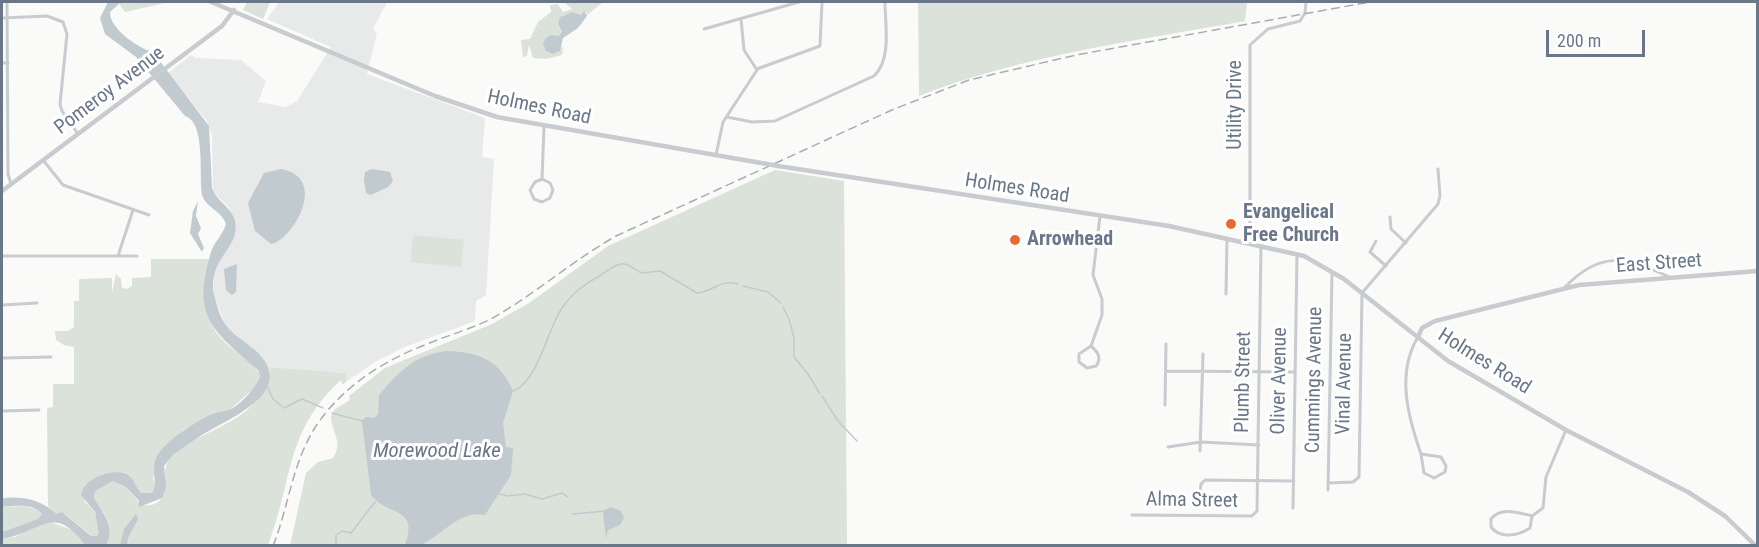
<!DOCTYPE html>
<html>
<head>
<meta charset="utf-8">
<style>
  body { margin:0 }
  #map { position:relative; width:1759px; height:547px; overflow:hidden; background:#fafaf8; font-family:"Roboto Condensed",sans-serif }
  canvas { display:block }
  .frame { position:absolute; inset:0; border:3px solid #697789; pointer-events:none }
  .scale { position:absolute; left:1546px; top:30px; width:99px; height:27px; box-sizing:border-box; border:3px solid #697789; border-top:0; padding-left:8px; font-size:18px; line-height:21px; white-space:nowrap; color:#697789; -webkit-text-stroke:4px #fff; paint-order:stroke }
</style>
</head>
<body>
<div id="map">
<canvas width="1759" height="547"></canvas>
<div class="frame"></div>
<div class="scale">200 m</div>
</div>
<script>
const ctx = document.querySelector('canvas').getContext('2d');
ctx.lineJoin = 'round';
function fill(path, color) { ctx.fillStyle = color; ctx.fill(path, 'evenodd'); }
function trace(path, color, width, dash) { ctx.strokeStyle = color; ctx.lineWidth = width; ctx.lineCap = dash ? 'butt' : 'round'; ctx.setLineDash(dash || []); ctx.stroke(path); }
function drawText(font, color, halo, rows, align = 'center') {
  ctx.font = font + ' "Roboto Condensed",sans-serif'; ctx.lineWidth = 6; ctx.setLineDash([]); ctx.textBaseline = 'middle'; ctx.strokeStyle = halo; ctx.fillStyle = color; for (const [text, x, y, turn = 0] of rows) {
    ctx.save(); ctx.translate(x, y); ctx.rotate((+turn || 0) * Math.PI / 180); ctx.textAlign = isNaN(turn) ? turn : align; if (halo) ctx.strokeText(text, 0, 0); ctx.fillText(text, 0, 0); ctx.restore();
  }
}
fill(new Path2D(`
  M279,2h108l-14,27 4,4 -10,41 118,44 -3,39 12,2 -8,136 -10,6 -1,20 -70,26 -30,15 -29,20v-9l-78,-6 -15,-18 -26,-20 -13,-33 -1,-23 2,-6 16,-23 4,-21 -5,-14 -17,-18 -1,-56 -5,-14 -39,-48 23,-18 5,3 45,2 25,21 -8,21 28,5 11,-6 34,-54 -64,-28z`), '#e8e9e9');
fill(new Path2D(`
  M122,2h47l-44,10 -6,-8z
  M247,2h23l-7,17 -20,-9z
  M564,2h39l-17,14 1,-4 -7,3 -8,-3 -10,4 -4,8 4,9 -4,4 -3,-2 -7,17 8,1 7,-7 -1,9 -16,4 -13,-1 -4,-13 -2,11 -4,1 -2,-17 9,-1 8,-17 13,-10 -1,-7 8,-1 5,8 9,-3z
  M918,2h329l-2,19c-110,20 -221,34 -326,75z
  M775,170l69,11 3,364 -557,1 16,-73 12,-11 15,-4c11,-16 -2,-26 -2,-42l4,-7 15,-9 -1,-4 36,-28 107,-44 37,-21 79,-57z
  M413,235l51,5 -3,27 -50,-5z
  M151,259h58c-10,32 -7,64 20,87 10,8 25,17 31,29l-7,14 -21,19 -21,7 -28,15 -30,47 3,11 -4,6 -11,-1c-10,-9 -14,-21 -30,-20l-27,28c11,9 16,19 15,34l-6,2 -28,-23h-8l-9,-8 -1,-98 6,-1v-23h21v-37l-10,-2 -8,-5 -1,-9h13l6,-4v-26h5v-22l33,-1v14l4,-18 5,5 1,9 5,1 5,-3v-8l19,-1z
  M268,367l79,6 -1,9 -4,3 -1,-5c-57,52 -48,102 -73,165h-162c11,-16 -3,-34 -12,-47l1,-8 18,-9 13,6 15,18c37,4 14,-33 31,-49 25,-24 67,-30 87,-59 5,-7 8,-18 11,-26z
  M25,506l13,4 4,4 -4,5 -36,13v-25z
  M50,522l25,9 10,14h-83v-6l13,-2 26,-13z`), '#dbe2d9');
fill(new Path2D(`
  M108,2h13l-11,10c-1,16 29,37 43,40l56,74 3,62c5,14 19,18 23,33 6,29 -30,37 -20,77 8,33 17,33 40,52 43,39 -18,65 -48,82 -12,7 -23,15 -34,23l-9,11 2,22 -4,10 -23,9v-6l-13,-14 -13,-6 -18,10 -1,7c8,13 23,31 12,47h-21c-32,-43 -44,-12 -83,-6v-7l36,-13 4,-5c-9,-11 -27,-8 -40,-7v-9c21,-2 38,1 55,16l5,-2 29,24h6l2,-3 -4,-21 -14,-17c2,-16 30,-27 45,-21 8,3 9,13 15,19h11c8,-10 -5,-27 9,-43 14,-15 31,-26 49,-35 7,-3 16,-4 23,-7 11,-7 22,-20 27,-32l-2,-6c-46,-40 -67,-53 -47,-118 3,-10 12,-17 15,-28 -5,-14 -19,-15 -24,-29 -3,-18 4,-73 -17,-79l-49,-59 -31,-23 -5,-16z
  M584,11l3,5 -9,12 -15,10 -3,13 -7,3 -7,-3 -3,-8c5,-9 7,-8 16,-7l3,-4 -4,-8 2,-7 12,-5 9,3z
  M281,169c49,9 11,72 -10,75l-16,-13 -7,-28 16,-30z
  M372,169l18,3 3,9 -5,6 -17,8 -5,-2 -2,-13 1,-8z
  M198,201l-2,15 5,12 -3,6 6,14 -2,4 -12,-19 3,-22z
  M237,264l-1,28 -4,3 -6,-5 -2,-21z
  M447,351c32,1 53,9 66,40l-10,32 3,24 7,1 -2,27 -26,40c-26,-6 -44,22 -65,30 -4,2 -11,0 -15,0 15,-39 -19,-29 -34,-50l-9,-74 4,-4 8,1 4,-4 1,-19c21,-24 35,-40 68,-44z
  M611,507l10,4 3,7 -4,7 -12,5 -2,9 -3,-28z
  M136,514l2,5 -10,19 -1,7h-7l4,-16z`), '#c1cacf');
trace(new Path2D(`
  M743,286l25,6 13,11
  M783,307l5,10
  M789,319l5,19v19l14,17 12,20
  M268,388l5,11 11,9 18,-9 21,9
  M513,391c25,-9 34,-61 49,-83 10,-15 23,-24 39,-33 20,-13 20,-16 40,-2l19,-2 37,22c16,-1 22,-14 41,-9
  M822,396l16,25 19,20
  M332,413l30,8
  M499,494l9,2 17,-2 17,5 20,-6 6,4
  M573,514l32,-3
  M336,546v-11l6,-4 9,2 24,-31`), '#c1cacf', 1.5);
trace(new Path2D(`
  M7,2l1,172 3,10
  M2,18l45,-2 16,6 4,12 -7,70 2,7 16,23
  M704,29l95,-27
  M2,63h6
  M757,69l63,-23 2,-44
  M727,117l25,5 23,-1 99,-45c18,-17 11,-52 11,-74
  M716,155l7,-33 34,-52 -13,-20 -3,-31
  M43,160l20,25 86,30
  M542,179l-7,3 -5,8 4,9 8,3 8,-4 3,-8 -3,-7 -8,-4 2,-52
  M1390,217l1,12 15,14
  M1376,241l-6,11 16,14
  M1250,243v-198l18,-16 32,-8 5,-8 1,-11
  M2,256h135
  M118,256l15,-46
  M1565,287c35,-36 60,-31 104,-10
  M1226,294l1,-55
  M2,305l35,-2
  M1418,337c-22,36 -10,80 3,117l20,3 5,9 -1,6 -11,6 -10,-5 -3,-19
  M1091,346l-12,8v8l8,6 9,-2c6,-8 2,-14 -5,-20l11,-31v-16l-9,-24 7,-59
  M2,358l49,-1
  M1166,371l129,1
  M1165,405l1,-61
  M2,411l37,-1
  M1168,447l33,-5 58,3
  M1200,451l3,-97
  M1329,483l24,-1 6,-5 3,-184 76,-89 2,-8 -2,-27
  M1328,490l4,-218
  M1199,499l2,-15 4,-4 89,1
  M1293,508l4,-254
  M1132,515l120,1 5,-5 4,-264
  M1532,516l-2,12c-12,8 -30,11 -39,-1v-8c10,-13 28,-6 41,-3l11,-8 3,-31 20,-47`), '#c8cbcf', 3);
trace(new Path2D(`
  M211,2l224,94 62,21 270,47
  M778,166l391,60 135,30 40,23 104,82 118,69 122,62 37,24 31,30
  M2,191l220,-165 12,-16
  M1418,337l4,-9 13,-7 144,-36 179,-14`), '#c8cbcf', 4.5);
trace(new Path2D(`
  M273,546c16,-40 19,-83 43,-120 27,-40 67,-65 111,-82 22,-9 44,-15 64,-25 44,-25 81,-58 125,-83l278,-127 75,-29 107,-25 294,-53`), '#a8adb4', 1.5, [9, 4.5]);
trace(new Path2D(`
  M767,164l11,2`), '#c8cbcf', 4.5);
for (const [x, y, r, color] of [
  [1231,224,6,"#e66b2c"],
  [1015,240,6,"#e66b2c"]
]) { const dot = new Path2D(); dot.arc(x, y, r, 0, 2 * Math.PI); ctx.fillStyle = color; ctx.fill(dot); trace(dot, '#fff', 2); }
drawText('20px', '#697789', '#fff', [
  ["Pomeroy Avenue",110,91,-37],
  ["Utility Drive",1236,105,-90],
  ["Holmes Road",539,108,12],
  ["Holmes Road",1017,189,9],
  ["East Street",1659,264,-4],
  ["Holmes Road",1484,362,32],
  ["Cummings Avenue",1315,380,-89],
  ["Oliver Avenue",1280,381,-89],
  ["Plumb Street",1244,382,-89],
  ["Vinal Avenue",1345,384,-89],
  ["Alma Street",1192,501,1]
]);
drawText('bold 20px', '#697789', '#fff', [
  ["Evangelical",1243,213],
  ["Free Church",1243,236],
  ["Arrowhead",1027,240]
], 'left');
drawText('italic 21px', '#657883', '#fff', [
  ["Morewood Lake",437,452]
]);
</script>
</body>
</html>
